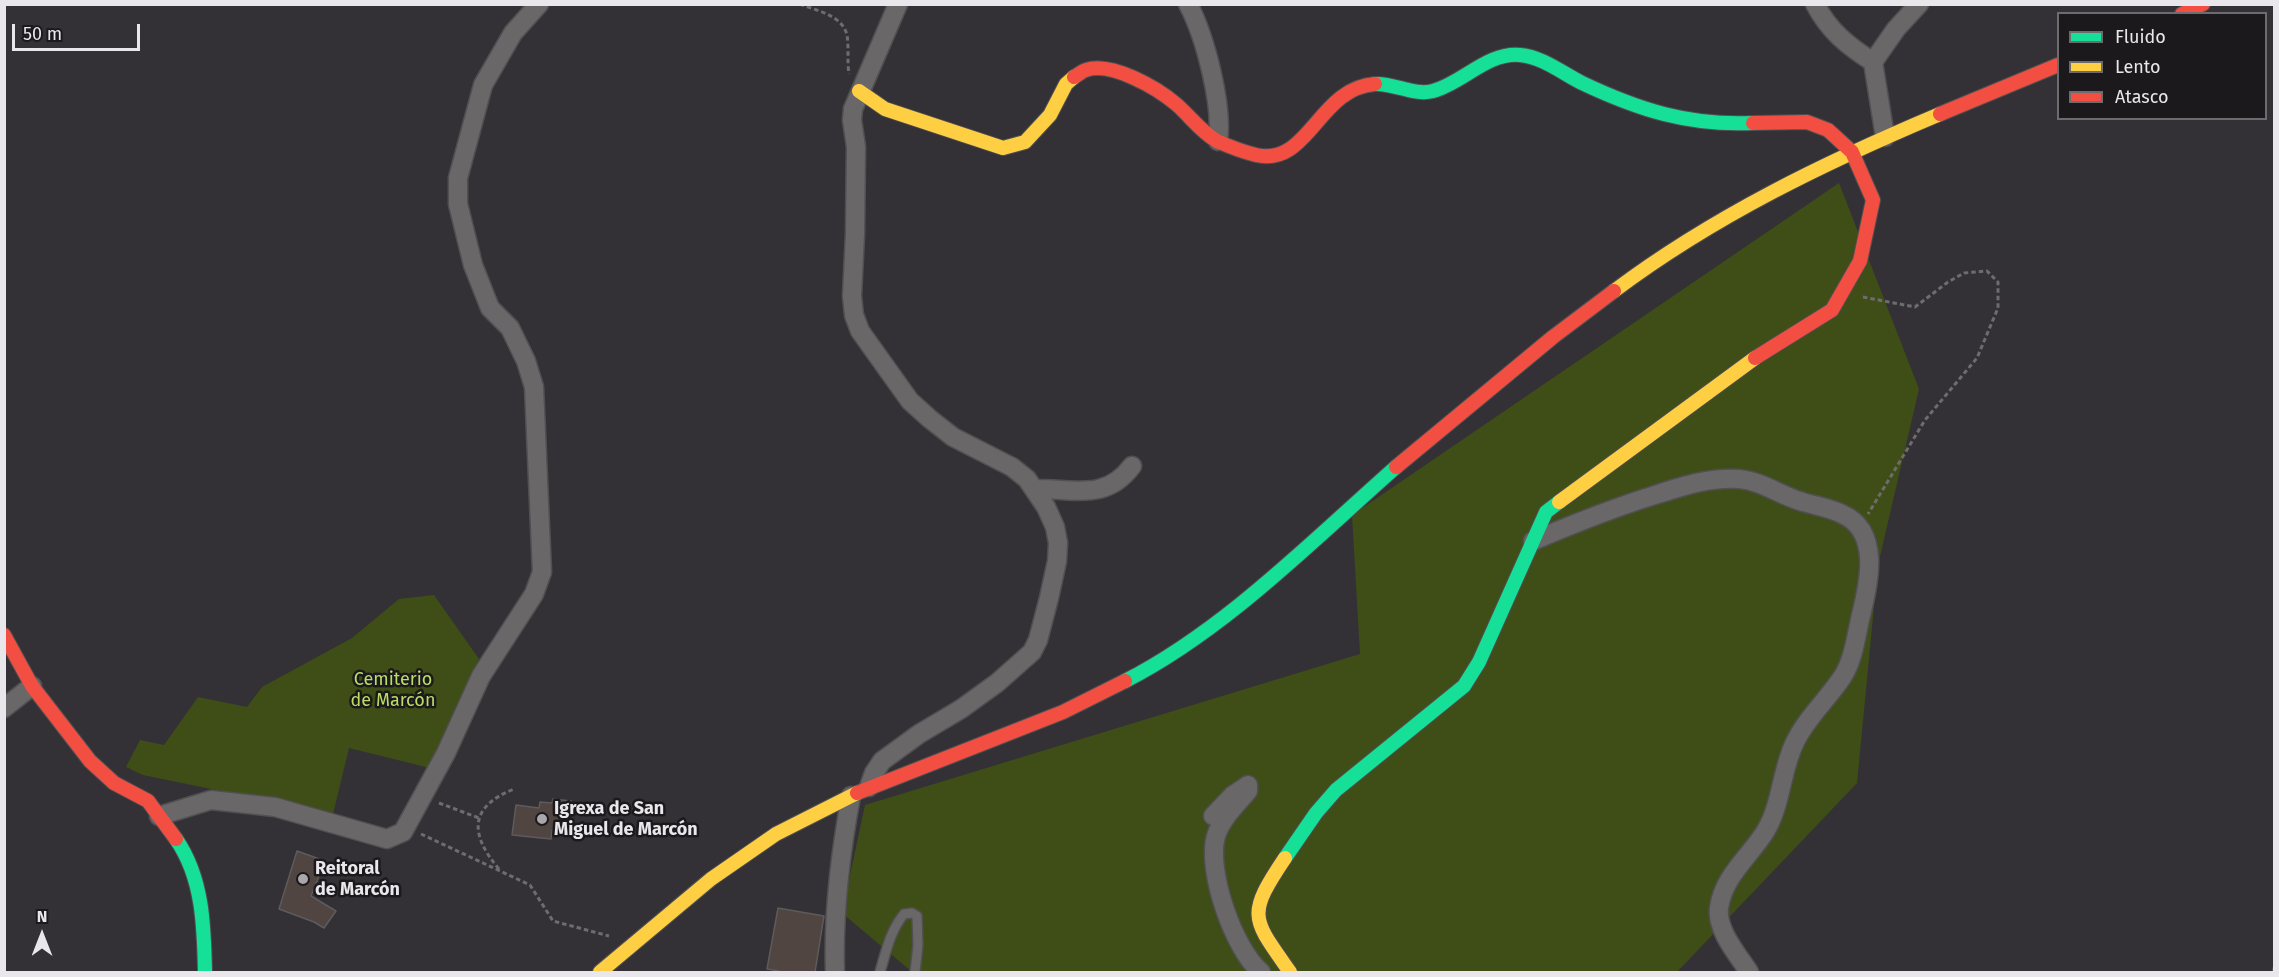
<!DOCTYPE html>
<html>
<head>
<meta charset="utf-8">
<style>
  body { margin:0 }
  #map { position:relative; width:2279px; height:977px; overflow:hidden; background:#333135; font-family:"Fira Sans",sans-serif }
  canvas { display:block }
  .frame { position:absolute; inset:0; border:6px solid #eae7ec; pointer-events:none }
  .legend { position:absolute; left:2057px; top:12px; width:210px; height:108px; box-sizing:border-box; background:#1b191c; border:2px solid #6e6b6f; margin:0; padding:8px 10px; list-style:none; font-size:18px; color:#eae7ec }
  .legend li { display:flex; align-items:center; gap:12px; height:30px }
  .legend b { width:30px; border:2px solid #6e6b6f }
  .north { position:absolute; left:12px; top:905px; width:60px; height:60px; -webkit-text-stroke:4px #1b191c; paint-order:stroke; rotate:0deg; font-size:16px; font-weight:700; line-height:24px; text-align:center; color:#eae7ec }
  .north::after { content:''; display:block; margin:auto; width:21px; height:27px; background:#eae7ec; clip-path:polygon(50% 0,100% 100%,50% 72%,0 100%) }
  .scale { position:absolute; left:12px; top:24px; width:128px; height:27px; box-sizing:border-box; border:3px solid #eae7ec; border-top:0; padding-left:8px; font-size:18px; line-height:21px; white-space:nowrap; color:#eae7ec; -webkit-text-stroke:4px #1b191c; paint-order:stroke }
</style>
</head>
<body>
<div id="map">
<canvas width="2279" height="977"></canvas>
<div class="frame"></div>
<ul class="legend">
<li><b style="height:8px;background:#16e098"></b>Fluido</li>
<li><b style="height:8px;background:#ffcf43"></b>Lento</li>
<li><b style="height:8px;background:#f24e42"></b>Atasco</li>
</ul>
<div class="north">N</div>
<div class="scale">50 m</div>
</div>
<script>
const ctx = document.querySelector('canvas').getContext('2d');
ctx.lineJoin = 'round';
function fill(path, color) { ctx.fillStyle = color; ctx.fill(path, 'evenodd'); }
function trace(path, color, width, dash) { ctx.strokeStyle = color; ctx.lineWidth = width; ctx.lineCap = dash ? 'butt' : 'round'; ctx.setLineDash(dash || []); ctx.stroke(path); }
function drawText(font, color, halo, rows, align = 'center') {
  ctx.font = font + ' "Fira Sans",sans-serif'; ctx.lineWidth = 5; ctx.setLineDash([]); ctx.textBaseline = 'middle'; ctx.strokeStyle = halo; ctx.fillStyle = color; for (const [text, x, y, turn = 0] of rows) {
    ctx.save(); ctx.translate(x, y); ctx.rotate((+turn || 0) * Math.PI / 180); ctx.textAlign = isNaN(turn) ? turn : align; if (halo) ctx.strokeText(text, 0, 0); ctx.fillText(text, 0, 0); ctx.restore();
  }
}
fill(new Path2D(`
  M1839,183l80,206 -41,176 -21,218 -180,189h-765l-70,-59 23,-108 495,-151 -8,-139z
  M434,595l45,64 -49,109 -81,-20 -16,66 -190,-39 -17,-8 14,-27 24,5 34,-48 49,10 15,-20 90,-49 47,-39z`), '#3f4e17');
const building = new Path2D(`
  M553,799l18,2 -3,31 -16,-2 -1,9 -39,-4 4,-30 23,3 1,-6 12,1z
  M297,851l28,10 -14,35 25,15 -12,17 -10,-6 -35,-13z
  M778,908l46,8 -9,56h-36v-1l-12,-2z`);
fill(building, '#514542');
trace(building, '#5d5b5c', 1.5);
const lane = new Path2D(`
  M880,972c6,-20 10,-41 24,-58l8,-1 5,3 1,29 -3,27`);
const street = new Path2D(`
  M1188,4c17,32 35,101 30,137
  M1815,4c14,27 33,42 58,58
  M1885,137l-12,-75 23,-33 23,-25
  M1034,489c39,-1 71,13 98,-23
  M1533,541c40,-17 80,-33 122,-46 28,-9 55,-18 84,-16 23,2 42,17 64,23 13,4 27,6 39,12 39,17 27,69 19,101 -5,21 -7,43 -18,61 -15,23 -36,41 -48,66 -14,28 -13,62 -30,90 -16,25 -42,45 -46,76 -3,22 19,47 30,64
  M4,708l28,-22
  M869,787l5,-14 8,-12 37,-27 42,-25 36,-26 35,-31 6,-12 11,-42 8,-37 1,-18 -3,-16 -9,-20 -19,-28 -15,-12 -59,-30 -23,-18 -20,-18 -50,-70 -6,-16 -2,-19 3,-62 1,-87 -4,-27 1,-11 45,-105
  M159,816l52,-16 64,7 112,32 16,-7 43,-79 35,-77 53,-82 8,-22 -8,-185 -8,-26 -16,-33 -20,-20 -17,-43 -15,-61v-26l25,-93 30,-52 26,-29
  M1213,816l20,-21 15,-10v6c-11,13 -27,28 -32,45 -10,34 18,114 45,136
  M835,972c-2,-59 5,-117 16,-176`);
const fast = new Path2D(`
  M1375,84c19,-1 39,12 58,7 30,-8 54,-39 87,-36 23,2 42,18 62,28 57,27 107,43 171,40
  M1125,681c100,-51 187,-140 271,-214
  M176,839c27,39 28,87 29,133
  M1285,858l31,-45 20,-23 128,-104 15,-24 67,-150 13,-10`);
const slow = new Path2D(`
  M859,91l26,18 118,39 22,-6 25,-27 16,-31 8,-7
  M1614,291c100,-75 212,-129 326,-177
  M1559,502l196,-144
  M1285,858c-39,58 -33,60 5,114
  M600,972l111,-93 65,-45 81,-41`);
const jam = new Path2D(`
  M2182,14l21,-10
  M1074,77c4,-2 8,-6 12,-7 25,-9 71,18 90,34 14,12 25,28 41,37 11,5 27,11 39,14 53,12 62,-67 119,-71
  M1940,114l118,-49
  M1753,123l54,-1 21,8 24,22 21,48 -13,61 -28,49 -77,48
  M1396,467l157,-130 61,-46
  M4,635l28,51 58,75 24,22 34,18 28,38
  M857,793l206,-81 62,-31`);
trace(lane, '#504f51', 12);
trace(street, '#504f51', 21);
trace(fast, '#504f51', 16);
trace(slow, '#504f51', 16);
trace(jam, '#504f51', 16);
trace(new Path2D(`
  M800,4c17,7 42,11 47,31 2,12 0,27 2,39
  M1863,297l52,10 33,-25 16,-9 23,-2 11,11v26l-21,50 -52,62 -57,94
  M439,803l40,15
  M421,834l109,51 23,36 56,15
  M499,869c-29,-34 -31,-62 15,-80
  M2274,972v-6`), '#6e6c6e', 3, [4.5, 3]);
trace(lane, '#696768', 9);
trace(street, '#696768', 18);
trace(fast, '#16e098', 14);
trace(slow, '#ffcf43', 14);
trace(jam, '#f24e42', 14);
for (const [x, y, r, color] of [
  [542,819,6,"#aaa7ac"],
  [303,879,6,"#aaa7ac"]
]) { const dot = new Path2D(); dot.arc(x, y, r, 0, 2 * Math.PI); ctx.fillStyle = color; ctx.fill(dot); trace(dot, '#1b191c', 2); }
drawText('18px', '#bade64', '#1b191c', [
  ["Cemiterio",393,680],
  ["de Marcón",393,701]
]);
drawText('bold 18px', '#eae7ec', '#1b191c', [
  ["Igrexa de San",554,809],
  ["Miguel de Marcón",554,830],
  ["Reitoral",315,869],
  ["de Marcón",315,890]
], 'left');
</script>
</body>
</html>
